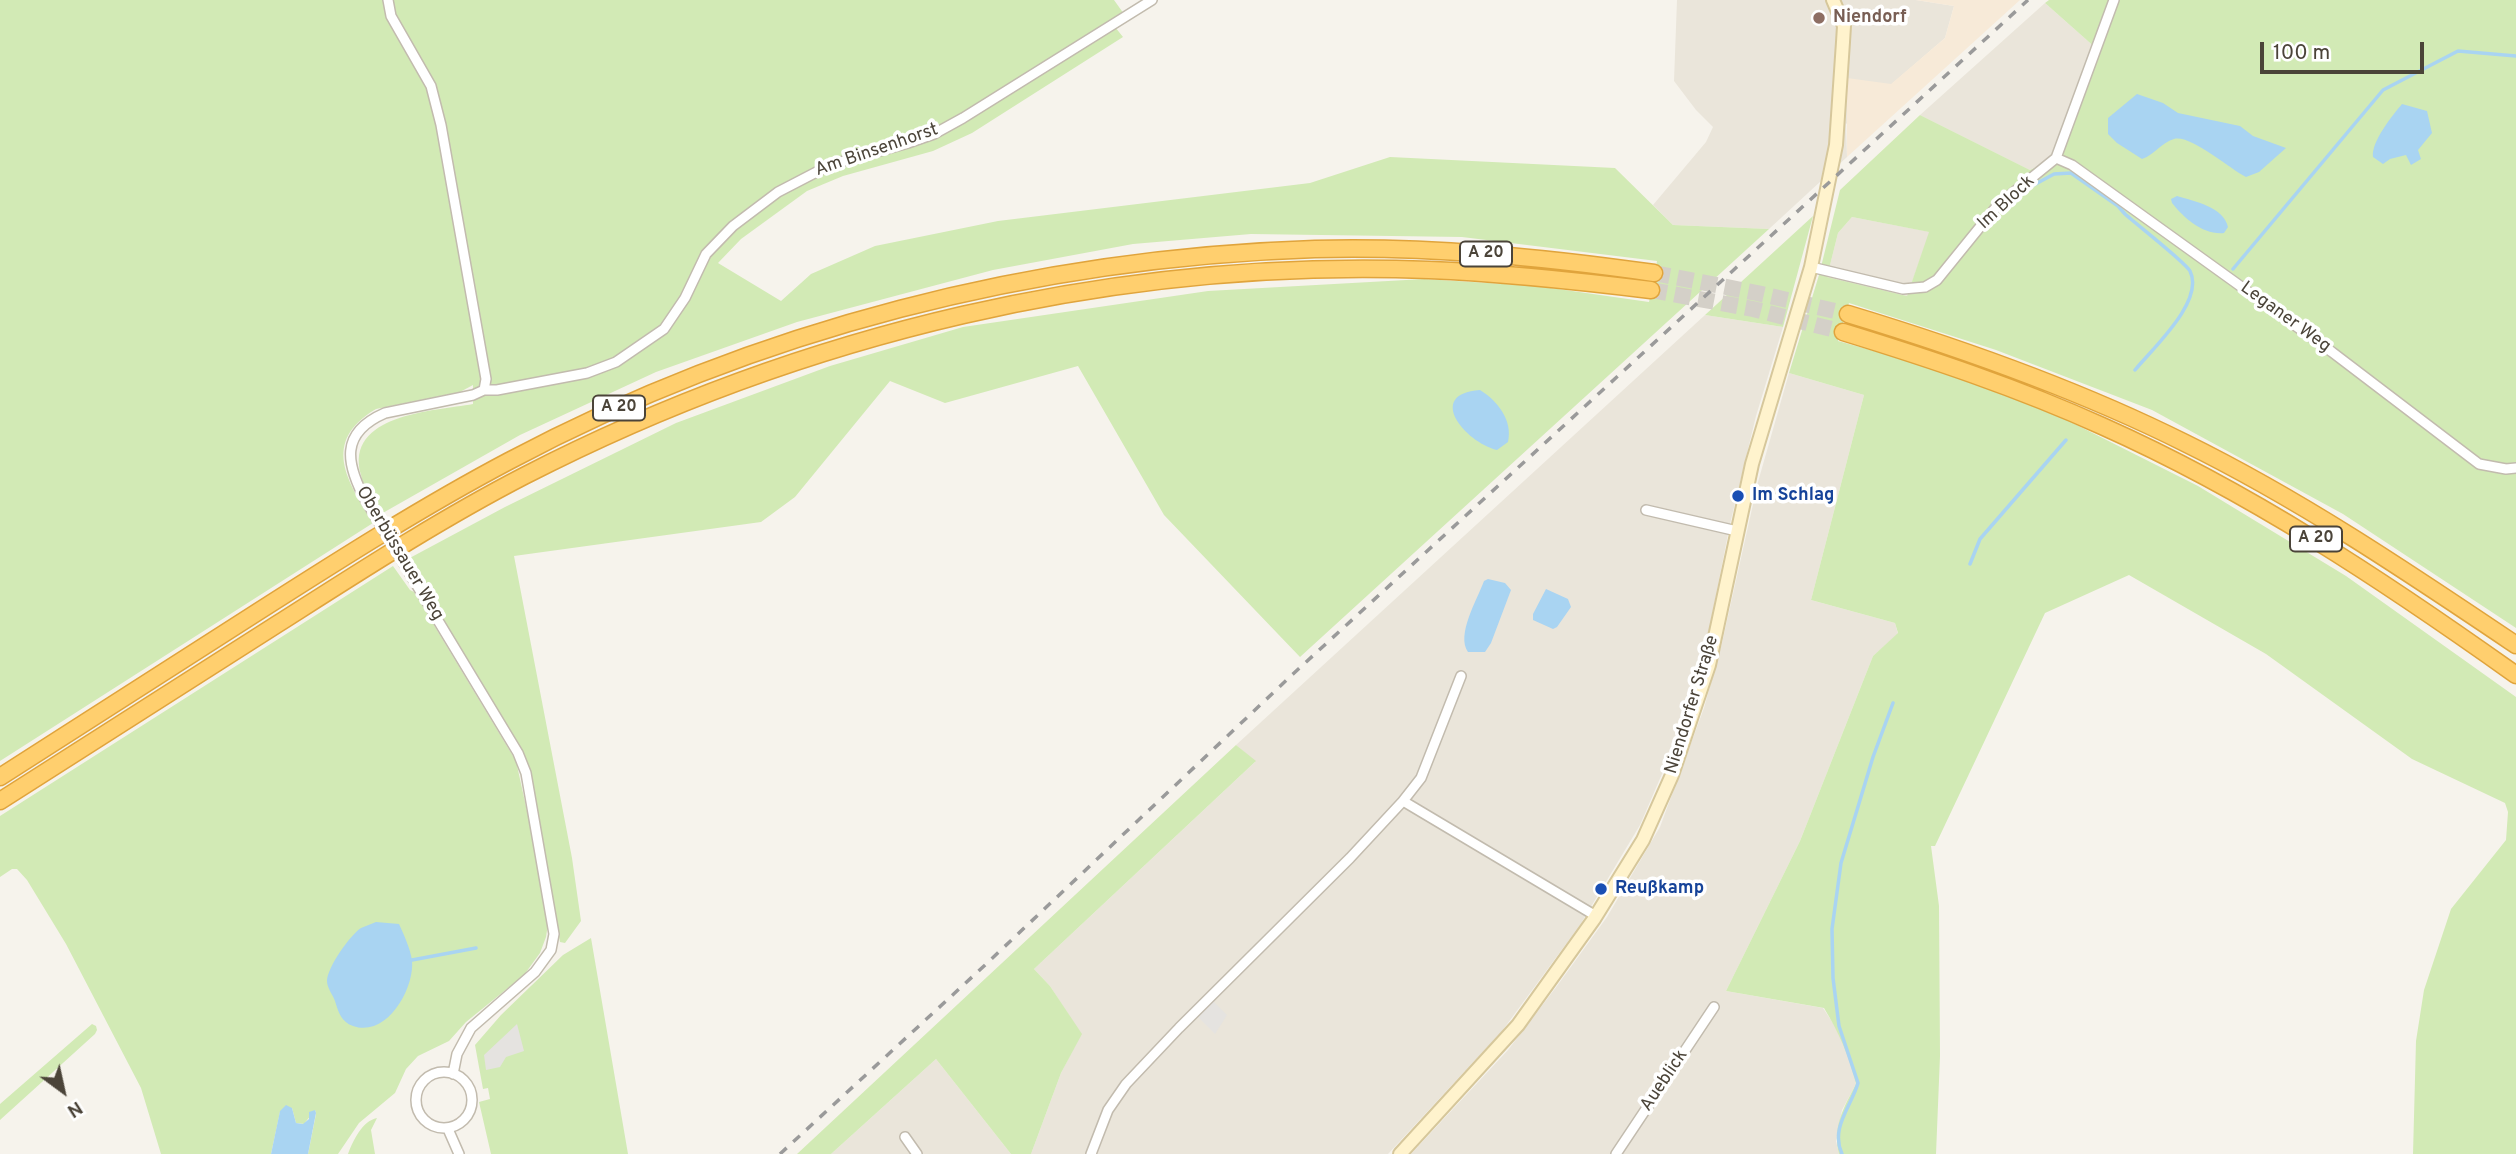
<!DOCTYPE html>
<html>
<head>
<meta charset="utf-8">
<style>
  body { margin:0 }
  #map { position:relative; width:2516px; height:1154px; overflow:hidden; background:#f6f3ec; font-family:Overpass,sans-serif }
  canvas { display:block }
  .north { position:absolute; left:28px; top:1056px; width:70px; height:70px; -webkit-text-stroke:5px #fff; paint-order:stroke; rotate:147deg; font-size:19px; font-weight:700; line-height:28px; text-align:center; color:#4b4439 }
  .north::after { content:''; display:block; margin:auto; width:24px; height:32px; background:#4b4439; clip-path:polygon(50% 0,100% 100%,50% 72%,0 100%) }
  .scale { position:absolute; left:2260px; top:42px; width:164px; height:32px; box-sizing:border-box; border:4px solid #4b4439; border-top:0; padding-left:9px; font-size:21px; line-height:24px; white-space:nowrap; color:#4b4439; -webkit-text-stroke:5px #fff; paint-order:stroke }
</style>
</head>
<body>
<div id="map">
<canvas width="2516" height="1154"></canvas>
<div class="north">N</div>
<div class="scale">100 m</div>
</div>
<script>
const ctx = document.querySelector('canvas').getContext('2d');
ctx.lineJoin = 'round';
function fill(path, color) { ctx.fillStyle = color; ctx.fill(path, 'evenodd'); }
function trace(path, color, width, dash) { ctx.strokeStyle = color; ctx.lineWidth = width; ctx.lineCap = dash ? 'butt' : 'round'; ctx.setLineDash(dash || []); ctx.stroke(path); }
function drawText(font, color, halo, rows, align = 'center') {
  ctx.font = font + ' Overpass,sans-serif'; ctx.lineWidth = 7; ctx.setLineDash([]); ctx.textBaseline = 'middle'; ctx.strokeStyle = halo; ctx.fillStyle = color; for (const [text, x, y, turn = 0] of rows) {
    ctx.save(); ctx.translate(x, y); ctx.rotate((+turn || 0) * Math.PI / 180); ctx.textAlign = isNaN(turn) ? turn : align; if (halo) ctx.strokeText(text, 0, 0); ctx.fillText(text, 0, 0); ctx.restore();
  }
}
fill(new Path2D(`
  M1677,0h239l38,6 -9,32 -99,86 1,33 -78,72 -96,-4 -20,-20 53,-63 7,-15 -17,-17 -22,-29z
  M2045,3l53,47 -31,93 -23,20 -14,7 -110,-55z
  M1852,217l78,15 -23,64 -80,-19 11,-44z
  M1705,315l78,12 -27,89 -26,108 -25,127 -31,95 -34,79 -60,100 -78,106 -114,123h-357l30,-81 20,-39 -31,-48 -16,-17 221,-207 -19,-17z
  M1789,373l75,22 -53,205 84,23 3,11 -25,22 -73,185 -74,150 97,17 17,26 10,24 6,26 -14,26 -6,31 3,13h-428l97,-104 49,-64 50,-69 53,-90 44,-119 18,-65 36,-161z
  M936,1059l75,95h-180z`), '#eae5da');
fill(new Path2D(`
  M1916,0h104l-173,157v-79l44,6 54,-46 9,-32z`), '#f7ead8');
fill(new Path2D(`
  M0,0h1114l10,14 -13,8 12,15 -151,96 -39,18 -90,25 -36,15 -66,48 -23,24 63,38 30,-27 64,-28 123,-25 312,-38 80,-26 225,11 58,57 96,4 -469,428 -136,-142 -86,-149 -133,37 -55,-22 -95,116 -34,25 -247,34 58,302 9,63 -16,22 -5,-1 -33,-174 -5,-16 -116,-192 99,-53 171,-84 154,-57 133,-39 245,-36 216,-12 113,7 112,16 8,-41 -195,-24 -211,-3 -118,10 -140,26 -196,52 -141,50 -136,63 -139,79c-7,-12 -17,-25 -20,-39 -17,-61 73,-64 112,-71v-19l-13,7 -84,17c-56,33 -28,73 -3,114l-373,238z
  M2049,0h467v628l-173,-114 -191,-104 -156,-60 -147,-47 -11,38 47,13 146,48 167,84 148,90 170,121v457h-103l3,-113 8,-51 27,-81 55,-69 2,-28 -3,-9 -93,-44 -146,-105 -137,-79 -84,38 -110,233h-4l8,60 1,150 -4,98h-97c-7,-27 5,-47 17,-70 -7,-29 -17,-51 -32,-76l-98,-17 74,-150 73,-185 25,-23 -3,-10 -84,-23 53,-205 -75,-22 30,-98 21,-85 80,-75 110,55 14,-7 23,-21 31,-92 -53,-47zM1852,217l77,15 -22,64 -80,-19 11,-44z
  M1813,216l-30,111 -78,-12z
  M393,566l17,24 4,2 102,169 22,100 10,63 -2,13 -6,16 -16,22 -58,47 -17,19 -31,15 -12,13 -11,24 -36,30 -21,31h-30l8,-40 -1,-4 -11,14 -8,-1 -4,-15 -12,4 -9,42h-110l-20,-66 -75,-144 -39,-64 -10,-11h-5l-12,8v-61z
  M1236,745l20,16 -222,208 16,17 32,48 -21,39 -30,81h-20l-75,-95 -105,95h-34z
  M591,938l37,216h-137l-12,-52 11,-3 -2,-11 -5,1 -8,-44 26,-30 62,-60z
  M92,1024l4,2 1,4 -2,4 -95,86v-16z
  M377,1118l-6,12 4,24h-27c5,-13 14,-33 29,-36z`), '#d2eab5');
fill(new Path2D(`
  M1212,1000l15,15 -12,19 -18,-18z
  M517,1024l7,27 -18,6 -6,10 -14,3 -2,-15z`), '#e5e3e0');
fill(new Path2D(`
  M2137,94l26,9 15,10 62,13 13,10 33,12 -27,24 -13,5c-16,-8 -56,-43 -72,-38 -13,4 -20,16 -32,20l-25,-16 -9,-9v-16z
  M2402,104l25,7 5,22 -14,17 3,9 -10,6 -5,-10 -16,4 -7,5 -10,-7c-2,-15 19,-41 29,-53z
  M2177,196c17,5 47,11 51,31l-4,6c-21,2 -39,-14 -52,-30l-1,-4z
  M1480,390c18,11 33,31 28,52l-11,8c-32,-8 -72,-56 -17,-60z
  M1488,579l17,4 6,7 -20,53 -6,9h-17c-12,-17 9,-52 16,-71z
  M1546,589l22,10 3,8 -14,20 -4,2 -20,-9v-6z
  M376,922l23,2c5,11 11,24 13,36 3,28 -25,78 -59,66 -12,-4 -15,-15 -18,-25 -2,-6 -8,-13 -8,-20 0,-13 23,-46 34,-53 5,-2 10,-4 15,-6z
  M286,1105l6,3 4,15 7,1 6,-5v-7l6,-2 1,3 -8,41h-37l9,-43z`), '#a9d4f2');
trace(new Path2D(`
  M2019,193l35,-19 17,-1 47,33 7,8c11,10 60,48 65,57 15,30 -37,77 -55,99
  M2233,269l150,-179 75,-39 58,5
  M1970,564l10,-25 86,-99
  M412,960l64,-12
  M1842,1154c-12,-26 9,-47 16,-71l-19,-57 -6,-48 -1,-49 9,-66 32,-106 20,-54`), '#a9d4f2', 3.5);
trace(new Path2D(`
  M1654,273l103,20 91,21
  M1651,290l102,19 90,23`), '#d4d0c8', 16, [16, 8]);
const street = new Path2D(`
  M388,0l3,16 40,70 10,39 45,254 -2,11
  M2056,158l16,7 260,187 147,112 27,5 10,-1
  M1811,267l92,22 22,-2 12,-7 60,-74 59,-48 58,-158
  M366,501c-20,-37 -27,-68 19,-88l88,-18 11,-5h13l90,-17 29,-11 48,-33 21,-31 21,-44 27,-28 45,-34 52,-27 78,-22 26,-9 29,-16 189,-118
  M1646,510l91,21
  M413,579l105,174 8,20 28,161 -3,16 -16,22 -64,56 -14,26 -4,20
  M1403,801l18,-23 40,-102
  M416 1100a28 28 0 1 1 56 0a28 28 0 1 1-56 0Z
  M448,1129l11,25
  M905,1137l12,17
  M1091,1154l17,-44 18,-26 53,-56 171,-170 53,-57 193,115
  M1616,1154l98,-147`);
const secondary = new Path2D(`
  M1400,1154l118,-129 76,-106 49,-79 29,-65 37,-110 43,-201 59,-197 25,-122 7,-103 1,-16 -11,-26`);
const highway = new Path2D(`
  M1848,314c116,35 229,75 337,129 116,57 224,130 331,202
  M1843,332c88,27 175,56 259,94 148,66 282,155 414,249
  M0,777c85,-55 171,-109 256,-164 83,-53 166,-106 253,-152 248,-132 526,-203 806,-212 114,-3 226,8 339,24
  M0,801c93,-59 186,-118 279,-178 80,-51 160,-103 245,-147 278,-143 592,-218 905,-206 74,3 148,11 222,20`);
trace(street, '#c2bbae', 12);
trace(secondary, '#d6c79b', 16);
trace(highway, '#e0a43c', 19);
trace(street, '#fff', 9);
trace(secondary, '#fff3cd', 12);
trace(highway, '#ffcf6e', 16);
trace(new Path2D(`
  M780,1154l204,-188 309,-292 735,-674`), '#9a9a9a', 3.5, [9, 9]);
const streetBridge = new Path2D(`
  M366,501l47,78`);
trace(streetBridge, '#c2bbae', 12, []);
trace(streetBridge, '#fff', 9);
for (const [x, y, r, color] of [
  [1819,18,7,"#8d6e63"],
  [1738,496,7,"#1a4fb4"],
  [1601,889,7,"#1a4fb4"]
]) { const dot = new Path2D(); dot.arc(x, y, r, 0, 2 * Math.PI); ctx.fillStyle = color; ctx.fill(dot); trace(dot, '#fff', 2.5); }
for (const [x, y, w] of [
  [1486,254,52],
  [619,408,52],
  [2316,539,52]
]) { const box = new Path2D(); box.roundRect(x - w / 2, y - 12.5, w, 25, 5); ctx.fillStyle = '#fff'; ctx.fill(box); trace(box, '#4b4439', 2); }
drawText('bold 16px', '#4b4439', null, [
  ["A 20",1486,254],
  ["A 20",619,408],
  ["A 20",2316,539]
]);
drawText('bold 18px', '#785e54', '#fff', [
  ["Niendorf",1833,18]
], 'left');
drawText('18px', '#4b4439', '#fff', [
  ["Am Binsenhorst",877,151,-19],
  ["Im Block",2007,203,-43],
  ["Leganer Weg",2285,318,36],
  ["Oberbüssauer Weg",399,554,59],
  ["Niendorfer Straße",1693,705,-73],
  ["Aueblick",1665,1081,-56]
]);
drawText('bold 18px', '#164399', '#fff', [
  ["Im Schlag",1752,496],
  ["Reußkamp",1615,889]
], 'left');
</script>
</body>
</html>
